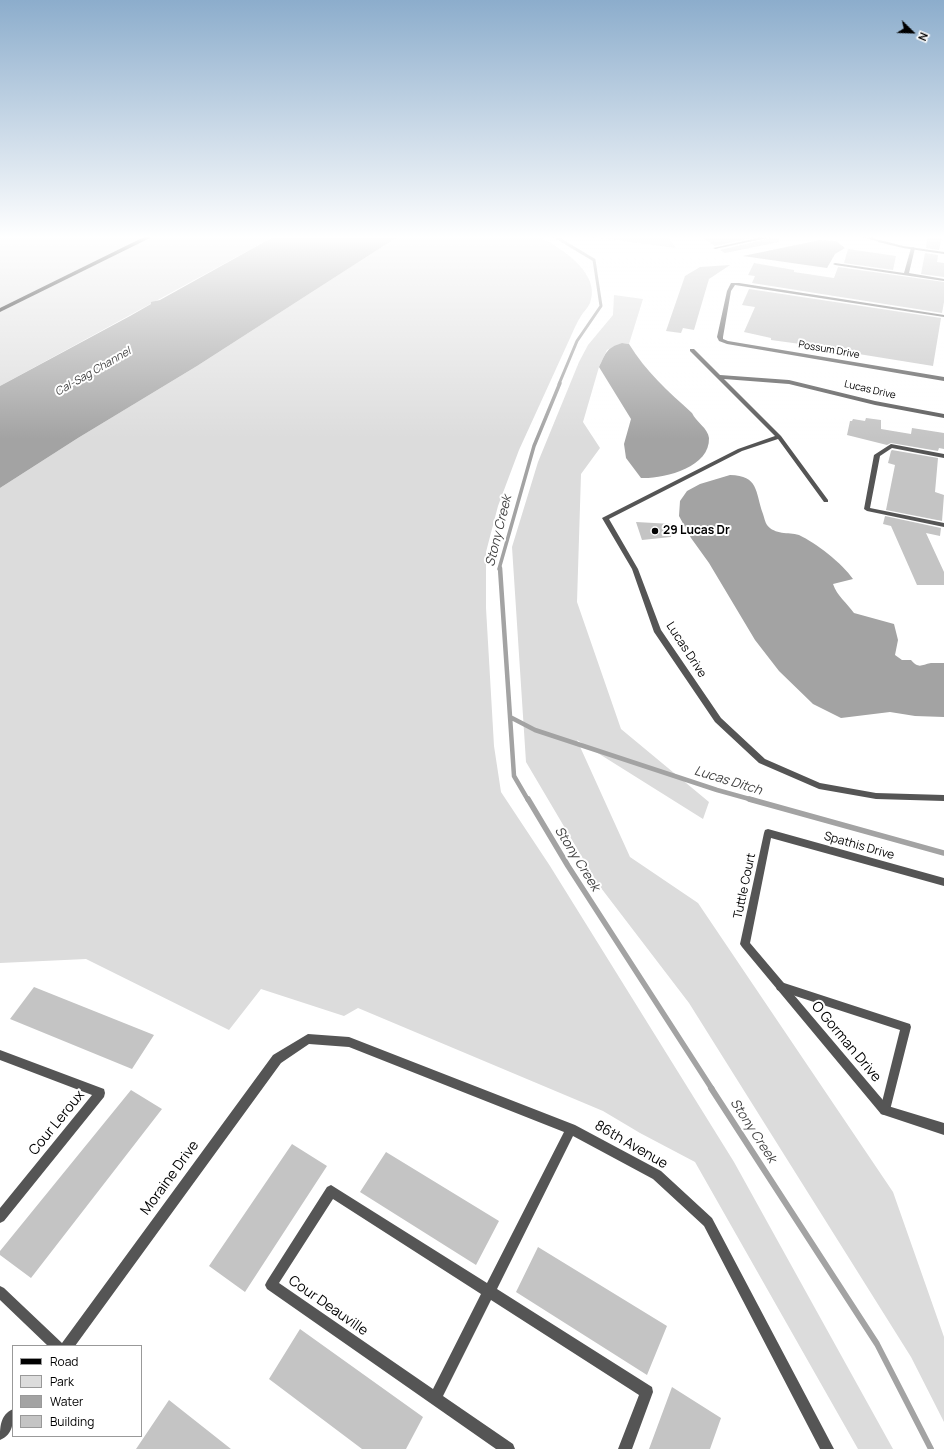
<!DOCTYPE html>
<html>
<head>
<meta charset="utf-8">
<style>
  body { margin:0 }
  #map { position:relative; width:944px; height:1449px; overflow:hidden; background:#fff; font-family:Manrope,sans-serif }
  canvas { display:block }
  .legend { position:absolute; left:12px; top:1345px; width:130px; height:92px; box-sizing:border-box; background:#fff; border:1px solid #999; margin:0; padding:5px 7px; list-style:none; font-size:12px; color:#000 }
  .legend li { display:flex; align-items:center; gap:8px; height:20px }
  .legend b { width:20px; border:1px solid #999 }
  .north { position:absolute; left:892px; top:12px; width:40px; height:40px; -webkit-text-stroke:3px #fff; paint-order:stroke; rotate:113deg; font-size:11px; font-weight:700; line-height:16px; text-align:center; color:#000 }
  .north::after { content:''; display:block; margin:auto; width:14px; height:18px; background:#000; clip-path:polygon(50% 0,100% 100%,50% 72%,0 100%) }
</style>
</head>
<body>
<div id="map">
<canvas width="944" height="1449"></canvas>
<ul class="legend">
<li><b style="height:5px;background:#000"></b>Road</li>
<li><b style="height:11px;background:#dcdcdc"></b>Park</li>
<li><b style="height:11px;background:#a3a3a3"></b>Water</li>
<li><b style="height:11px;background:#c4c4c4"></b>Building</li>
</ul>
<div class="north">N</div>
</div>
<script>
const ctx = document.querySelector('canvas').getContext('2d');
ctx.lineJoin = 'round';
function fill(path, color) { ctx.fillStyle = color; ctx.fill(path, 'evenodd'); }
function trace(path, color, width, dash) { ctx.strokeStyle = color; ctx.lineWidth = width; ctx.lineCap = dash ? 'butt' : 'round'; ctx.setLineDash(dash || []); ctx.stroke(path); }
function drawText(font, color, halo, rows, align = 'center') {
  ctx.font = font + ' Manrope,sans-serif'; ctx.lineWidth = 4; ctx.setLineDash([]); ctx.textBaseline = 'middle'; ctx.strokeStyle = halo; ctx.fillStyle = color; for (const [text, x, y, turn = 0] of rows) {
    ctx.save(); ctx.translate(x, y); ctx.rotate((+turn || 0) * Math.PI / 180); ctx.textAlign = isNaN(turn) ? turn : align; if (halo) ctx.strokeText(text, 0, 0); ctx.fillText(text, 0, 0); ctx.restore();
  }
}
fill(new Path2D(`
  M0,236h275l-275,150z
  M399,236h138c22,10 65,37 53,67 -2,5 -7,9 -9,13 -4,6 -7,13 -10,20l-52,114 -21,56 -12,46v56l8,138 7,46 49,74 184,296 159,287h-35l-163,-287 -55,-29 -37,-22 -245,-103 -14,8 -83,-27 -32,41 -143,-71 -86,4v-475l78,-50 119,-72z
  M585,236h82l9,12z
  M614,295l29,4 -14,45 -7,-1 -15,7 -8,17 -16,55 17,26 -19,26 -4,128 44,127 88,73 -6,17 -126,-79 53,117 68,46 195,289 51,145v85l-33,-65 -222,-354 -91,-119 -72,-122 -14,-215 26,-85 41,-100 9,-17 25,-30z`), '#dcdcdc');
fill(new Path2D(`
  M275,236h124l-202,130 -119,72 -78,50v-102l130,-70 21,-12v-2l9,-2z
  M820,240l16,1 9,7 -10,6 -8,14 -84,-12z
  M622,343l7,1c17,28 39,47 63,69 4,9 16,15 17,25 1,30 -46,41 -68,40l-15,-20 -2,-14 7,-25 -32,-52c7,-14 7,-19 23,-24z
  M730,475c29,1 25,16 33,39 1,3 2,8 4,11 8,10 21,7 32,10 17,8 43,28 54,44l-20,5c4,12 14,19 21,29l40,11 4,16 -3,15 7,5h9c8,9 10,5 20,3 4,0 9,0 13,0v54l-29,-1 -25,-4 -49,6 -28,-14 -34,-33 -24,-31 -46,-77 -18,-25 -12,-22 1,-15 7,-10 13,-7z`), '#a3a3a3');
trace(new Path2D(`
  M554,236l40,24 7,46 -24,35 -18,43`), '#a3a3a3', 3);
trace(new Path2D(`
  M499,569l35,-123 26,-63`), '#a3a3a3', 3.5);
trace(new Path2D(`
  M500,568l14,208 14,24
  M510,717l25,13 182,60 36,10`), '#a3a3a3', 4.5);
trace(new Path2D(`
  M528,799l40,67 144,223
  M749,799l195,54`), '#a3a3a3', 5.5);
trace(new Path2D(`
  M711,1088l166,256 54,105`), '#a3a3a3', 6);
fill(new Path2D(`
  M700,236h59l-44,10z
  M779,236v6l-54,11 -5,-3z
  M928,236h14l-3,14 -13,-2z
  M848,249l48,7 -3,14 -49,-7z
  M925,253l13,2 -1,7 7,1v14l-23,-3z
  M754,263l40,7v2l40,6 4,-11 106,15v20l-2,11 -190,-30 3,-7 -7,-1z
  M730,265l-21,14 -15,51 -11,-2 -2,5 -15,-2 19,-55 15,-9z
  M749,289l192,29 -8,48 -93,-15 1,-1 -25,-5 -1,1 -44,-6v-2l-27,-6 11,-25 -13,-2z
  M866,418l15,2v9l30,5 1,-6 32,5v16l-5,-1 -1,3 -47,-8 -4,2 -40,-10 3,-14h2l1,-2 12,2z
  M892,450l46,8 -3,34 9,3 -2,26 -56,-11 9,-45 -7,-2 3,-12z
  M885,516l56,12 -1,8 -14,-3 18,39v13h-27l-26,-59 -8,-2z
  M636,522l36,2 -1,13 -29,3z
  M34,987l120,48 -22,34 -122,-50z
  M131,1090l31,19 -131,169 -31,-23v-4z
  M292,1144l35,22 -82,126 -36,-26z
  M386,1152l113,69 -23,44 -116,-73z
  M538,1247l129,79 -20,49 -131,-83z
  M300,1329l123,88 -17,32h-44l-93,-70z
  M672,1387l49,31 -11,31h-61z
  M169,1400l62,49h-95z`), '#c4c4c4');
const primary = new Path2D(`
  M146,236h8l-154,76v-4z`);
trace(primary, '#dbdbdb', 2);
fill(new Path2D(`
  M767,236h10l-62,13 -2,-1z
  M859,236h8l15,5 -2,1z
  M913,247l2,1 -6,25 35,6v2l-109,-16 -2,-1 2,-1 69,10 7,-25z
  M781,982l129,42 1,3 -22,87 -4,1 -4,-1 -1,-4 20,-80 -123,-40 -1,-3 1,-3z`), '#555');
fill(new Path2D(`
  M880,240l23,6 41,6v2l-41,-6 -25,-6v-1z
  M731,283h8l205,32v2l-209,-32 -4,6 -8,46v2l5,2 216,36v4l-217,-37 -8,-3 -2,-4 10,-46z
  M690,349h4l26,26 69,5 86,21 69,13v4l-69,-13 -86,-21 -65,-5 57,57 47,64v2h-4l-46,-63 -36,12 -133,68 29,50 23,61 60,88 44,41 55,24 56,10 68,2v6l-68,-2 -57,-10 -60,-26 -44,-41 -61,-90 -22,-63 -30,-51 136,-69 37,-13 -85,-85z
  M891,444l53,10v4l-52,-10 -12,8 -10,52 74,15v4l-77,-16 -3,-2 10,-54z
  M768,829l176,49v8l-173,-48 -21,105 138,163 56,17v12l-63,-21 -139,-167 -2,-3 24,-111 1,-3z
  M308,1034l41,3 226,88 86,46 51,47 122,231h-14l-116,-223 -51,-47 -80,-43 -76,153 155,98 1,5 -21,57h-14l21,-54 -148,-95 -48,96 70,48 2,5h-19l-229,-160 -2,-4 2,-4 60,-94 4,-2 156,98 77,-151 -215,-85 -40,-3 -28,19 -206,283h-27l-48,-46v-14l4,2 58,55 211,-288zM333,1199l148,95 -48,95 -154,-106z
  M0,1050l104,39 1,4 -1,4 -100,124 -4,2v-15l92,-113 -92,-35z
  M13,1409c0,13 1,25 -13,31 0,-13 0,-25 13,-31z`), '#555');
fill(primary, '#000');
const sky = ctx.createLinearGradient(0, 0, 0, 439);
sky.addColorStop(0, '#8cadcc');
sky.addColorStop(0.54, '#fff');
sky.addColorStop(1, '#ffffff00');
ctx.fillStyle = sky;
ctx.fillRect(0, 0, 944, 439);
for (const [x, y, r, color] of [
  [655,531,4,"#000"]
]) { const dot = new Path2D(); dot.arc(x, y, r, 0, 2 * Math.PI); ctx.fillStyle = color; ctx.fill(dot); trace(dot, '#fff', 1.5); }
drawText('10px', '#000', '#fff', [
  ["Possum Drive",829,350,10],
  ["Lucas Drive",870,390,13]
]);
drawText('italic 11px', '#444', '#fff', [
  ["Cal-Sag Channel",93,372,-30]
]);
drawText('bold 12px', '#000', '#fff', [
  ["29 Lucas Dr",663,531]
], 'left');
drawText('12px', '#000', '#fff', [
  ["Lucas Drive",686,650,57],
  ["Spathis Drive",859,846,16],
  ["Tuttle Court",745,886,-78]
]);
drawText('italic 13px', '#444', '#fff', [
  ["Stony Creek",499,531,-76],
  ["Lucas Ditch",728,781,17],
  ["Stony Creek",577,859,58],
  ["Stony Creek",753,1131,57]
]);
drawText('14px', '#000', '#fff', [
  ["O Gorman Drive",846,1042,50],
  ["Cour Leroux",57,1123,-51],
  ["86th Avenue",631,1145,30],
  ["Moraine Drive",170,1178,-54],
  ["Cour Deauville",328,1306,35]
]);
</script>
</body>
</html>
